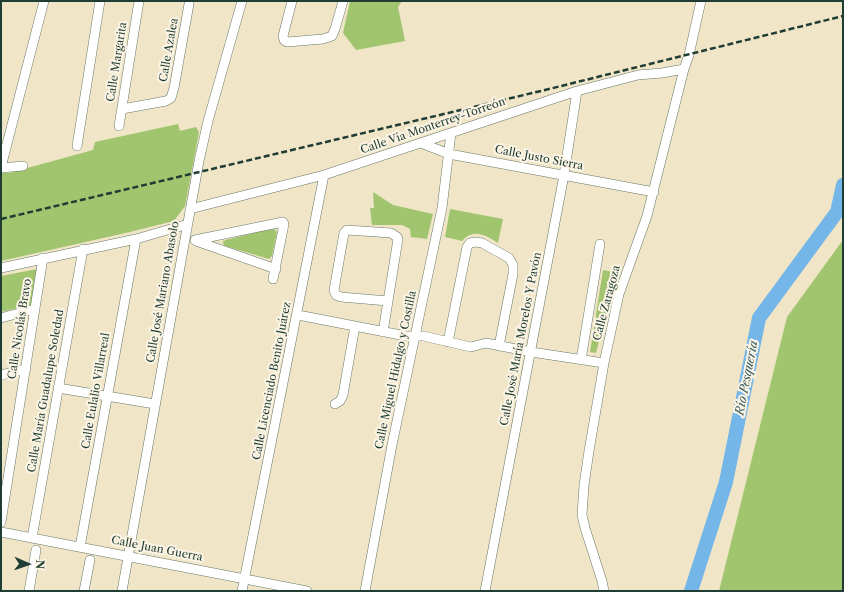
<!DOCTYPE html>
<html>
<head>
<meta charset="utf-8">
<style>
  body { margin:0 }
  #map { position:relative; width:844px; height:592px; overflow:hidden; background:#f0e5c7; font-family:"Libre Caslon Text",serif }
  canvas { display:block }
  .frame { position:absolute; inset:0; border:2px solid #1f3d34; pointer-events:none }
  .north { position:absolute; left:8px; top:544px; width:40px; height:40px; -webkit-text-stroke:3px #fcf5e5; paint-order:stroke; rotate:92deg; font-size:11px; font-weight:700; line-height:16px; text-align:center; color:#1f3d34 }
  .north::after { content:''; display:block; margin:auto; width:14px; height:18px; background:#1f3d34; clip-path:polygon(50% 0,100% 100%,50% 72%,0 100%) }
</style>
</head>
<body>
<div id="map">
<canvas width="844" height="592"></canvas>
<div class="frame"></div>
<div class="north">N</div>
</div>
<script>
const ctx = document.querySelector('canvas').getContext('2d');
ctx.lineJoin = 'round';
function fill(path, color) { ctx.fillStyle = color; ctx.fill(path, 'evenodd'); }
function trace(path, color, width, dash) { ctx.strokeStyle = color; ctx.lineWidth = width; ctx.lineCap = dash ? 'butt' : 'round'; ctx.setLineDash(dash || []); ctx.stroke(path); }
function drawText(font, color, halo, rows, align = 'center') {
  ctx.font = font + ' "Libre Caslon Text",serif'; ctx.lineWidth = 4; ctx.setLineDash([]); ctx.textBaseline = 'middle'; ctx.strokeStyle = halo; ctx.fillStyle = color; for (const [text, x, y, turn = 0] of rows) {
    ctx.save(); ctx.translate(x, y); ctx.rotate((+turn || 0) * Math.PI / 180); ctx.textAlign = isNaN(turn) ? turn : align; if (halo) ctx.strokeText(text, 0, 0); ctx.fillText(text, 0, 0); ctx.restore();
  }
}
fill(new Path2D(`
  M350,1h52l-4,6 7,34 -49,9 -13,-17z
  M178,124l2,7 16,-4 3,5 -14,74 -11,15 -44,11 -129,29v-88h8l84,-23 2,-8z
  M373,192l20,13 40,9 -6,25 -16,-2 -1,-8 -8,-4h-30l-2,-17h4z
  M450,209l53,10 -5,24c-12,-8 -25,-15 -36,-2l-17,-4z
  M273,228l4,4 -5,24 -3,3 -44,-13 -2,-3v-2l3,-1z
  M843,240v351h-124l68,-274z
  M37,269l-6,36 -30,7v-36z
  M603,270l17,3 -15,44 -9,36 -6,-1z`), '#a1c56f');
trace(new Path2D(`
  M691,591l35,-109 33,-164 78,-106 6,-27`), '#75b6e9', 14);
const minor = new Path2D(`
  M292,1l-9,35 1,4 3,2 36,-3 9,-3 3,-7 8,-28
  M122,109l44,-8 5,-3 3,-10 15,-84
  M119,126l20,-125
  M421,143l28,11 205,38
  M77,146l23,-145
  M1,167l43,-166
  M1,168l22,-2
  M190,209l134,-34 253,-84 61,-16 24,-2 22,-4
  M195,240l88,-18 1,2 -11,55
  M196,241l80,28
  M1,268l135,-29 52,-15
  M298,315l108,21h17l48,11 15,-4 45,9 73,11
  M1,318l34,-9
  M383,332l15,-93 -1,-2 -6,-4 -44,-3 -3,3 -10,57 2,5 5,2 47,4
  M448,342l19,-95 3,-4 5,-1 7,1 27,15 4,7v9l-14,72
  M581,360l19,-116
  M1,375l25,-6
  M58,388l97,16
  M335,404l5,-3 3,-6 12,-69
  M1,522l42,-264
  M1,532l306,59
  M32,538l51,-289
  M80,547l56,-308
  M29,591l7,-41
  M84,591l6,-31
  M122,591l77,-430 9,-40 34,-120
  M242,591l82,-416
  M365,591l27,-146 50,-237 9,-75
  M485,591l79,-416 13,-84
  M604,591l-2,-10 -17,-53 -3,-13 2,-30 5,-34 15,-88 15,-69 28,-78 37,-147 5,-14 12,-54`);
trace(minor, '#687867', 10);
trace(minor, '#fff', 9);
trace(new Path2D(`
  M1,219l544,-129 298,-74`), '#1f3d34', 2.5, [6, 3]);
drawText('11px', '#1f3d34', '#fcf5e5', [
  ["Calle Azalea",169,50,-80],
  ["Calle Margarita",117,62,-81],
  ["Calle Vía Monterrey-Torreón",433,126,-19],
  ["Calle Justo Sierra",539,158,11],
  ["Calle José Mariano Abasolo",163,292,-80],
  ["Calle Zaragoza",607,303,-75],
  ["Calle Nicolás Bravo",20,329,-81],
  ["Calle José María Morelos Y Pavón",521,339,-79],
  ["Calle Miguel Hidalgo y Costilla",396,370,-78],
  ["Calle Licenciado Benito Juárez",272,381,-79],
  ["Calle María Guadalupe Soledad",46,391,-80],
  ["Calle Eulalio Villarreal",96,391,-80],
  ["Calle Juan Guerra",157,549,11]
]);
drawText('italic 12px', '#345b61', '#fcf5e5', [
  ["Río Pesquería",747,378,-79]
]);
</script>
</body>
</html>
